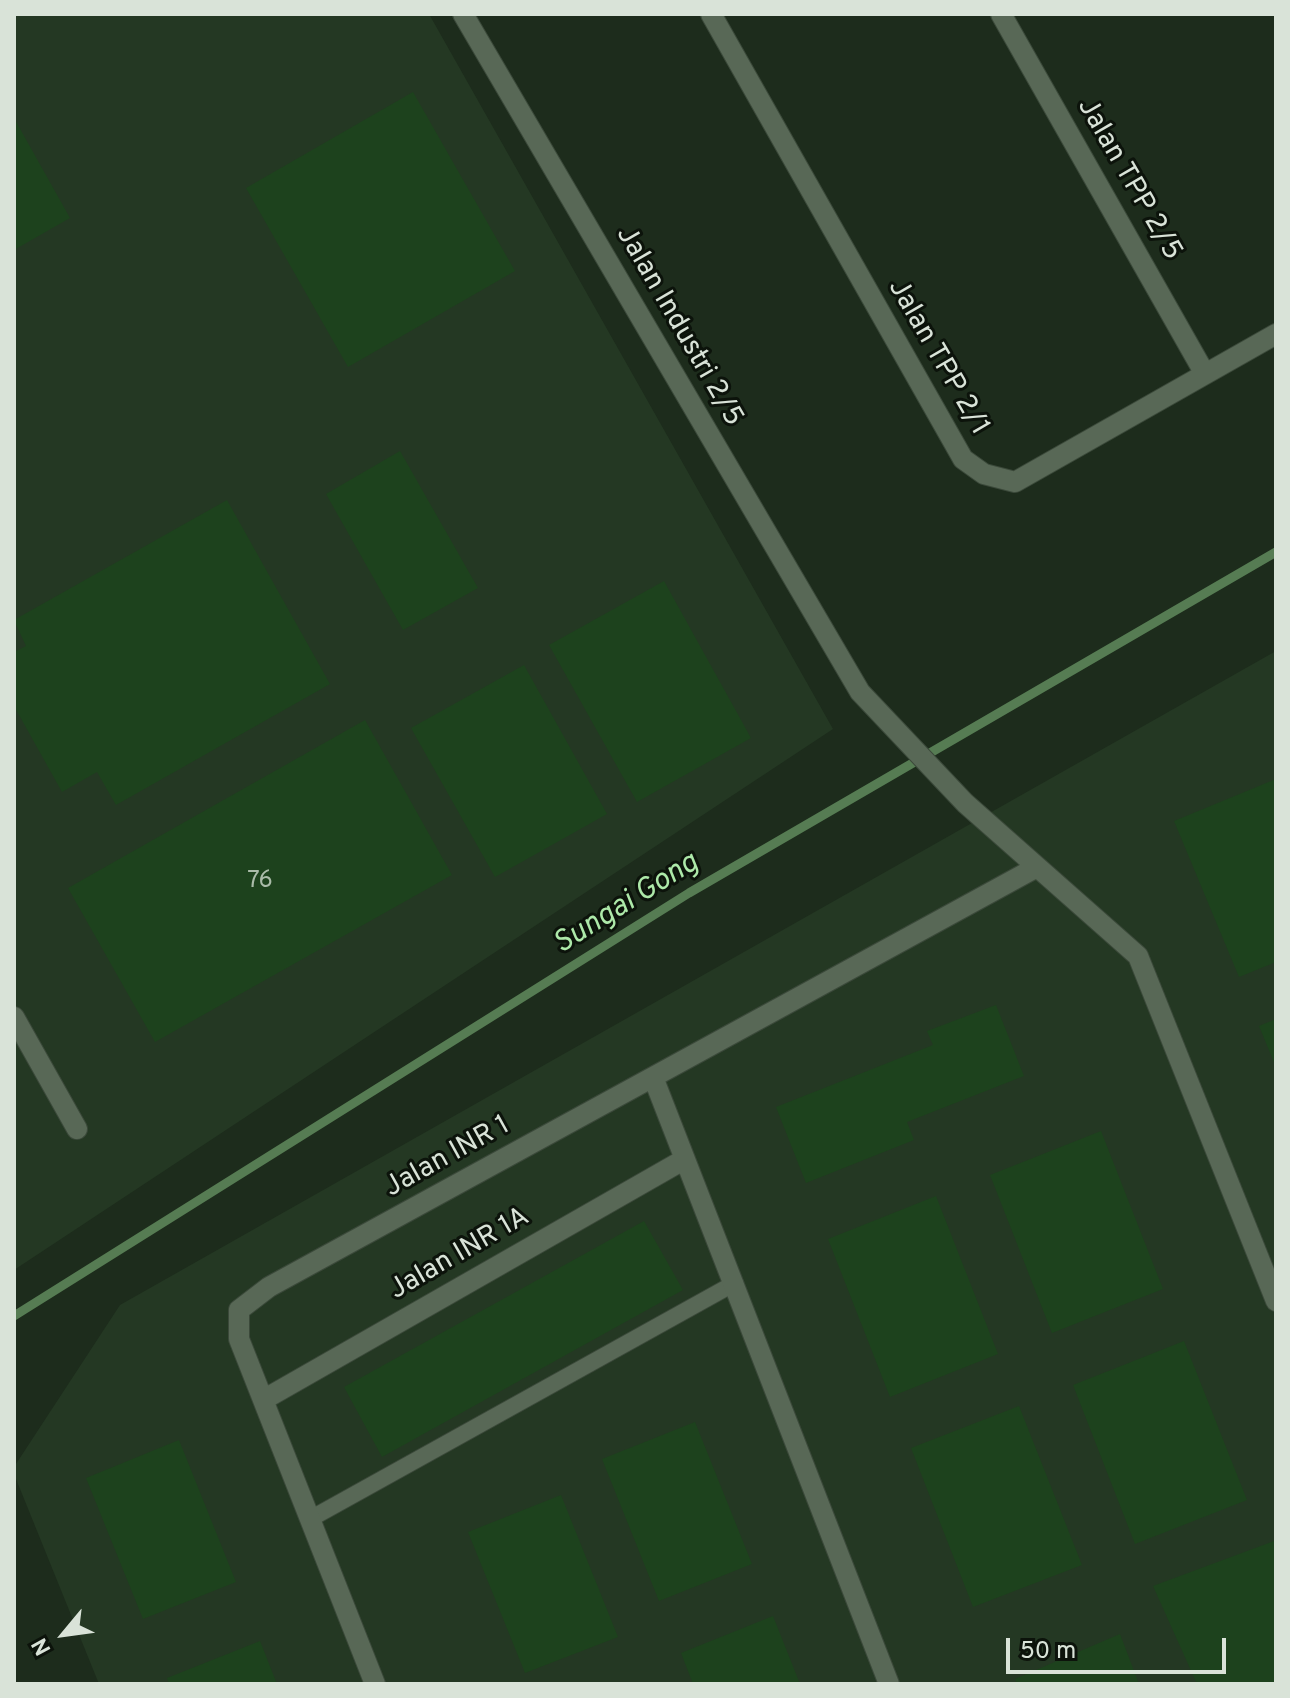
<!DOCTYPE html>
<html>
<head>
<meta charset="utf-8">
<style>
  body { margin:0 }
  #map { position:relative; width:1290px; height:1698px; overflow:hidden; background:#1d2c1c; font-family:Overpass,sans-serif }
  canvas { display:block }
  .frame { position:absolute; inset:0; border:16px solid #d9e3d8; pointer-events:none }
  .north { position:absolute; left:24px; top:1594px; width:80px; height:80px; -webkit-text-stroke:6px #0c130b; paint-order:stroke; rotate:241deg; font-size:22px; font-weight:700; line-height:32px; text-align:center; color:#d9e3d8 }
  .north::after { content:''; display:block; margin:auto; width:28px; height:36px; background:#d9e3d8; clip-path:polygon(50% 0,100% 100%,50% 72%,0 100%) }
  .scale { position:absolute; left:1006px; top:1638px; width:220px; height:36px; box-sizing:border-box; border:4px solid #d9e3d8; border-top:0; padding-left:10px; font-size:24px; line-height:28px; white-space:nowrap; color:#d9e3d8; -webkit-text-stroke:6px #0c130b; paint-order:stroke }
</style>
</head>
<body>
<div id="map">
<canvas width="1290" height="1698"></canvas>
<div class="frame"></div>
<div class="north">N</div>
<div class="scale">50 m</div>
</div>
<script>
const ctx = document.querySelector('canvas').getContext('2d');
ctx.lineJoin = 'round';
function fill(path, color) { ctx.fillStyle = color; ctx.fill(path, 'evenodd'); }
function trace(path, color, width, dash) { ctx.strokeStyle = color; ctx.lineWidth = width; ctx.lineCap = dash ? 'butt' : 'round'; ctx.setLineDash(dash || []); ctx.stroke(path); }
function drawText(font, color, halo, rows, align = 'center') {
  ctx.font = font + ' Overpass,sans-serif'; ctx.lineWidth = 6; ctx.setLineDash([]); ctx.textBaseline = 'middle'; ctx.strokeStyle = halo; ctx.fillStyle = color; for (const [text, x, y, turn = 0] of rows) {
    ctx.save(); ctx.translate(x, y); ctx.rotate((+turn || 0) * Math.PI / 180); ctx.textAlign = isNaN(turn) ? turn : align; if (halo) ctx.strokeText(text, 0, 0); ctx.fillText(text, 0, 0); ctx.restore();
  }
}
fill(new Path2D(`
  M14,14h415l404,715 -819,541z
  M1276,651v1033h-1177l-85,-210v-7l106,-162z`), '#243823');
trace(new Path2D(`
  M14,1316l675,-423 587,-341`), '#567c53', 9);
fill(new Path2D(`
  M413,92l102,179 -167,96 -102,-179z
  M14,118l56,100 -56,32z
  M400,451l78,137 -75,42 -77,-136z
  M227,500l103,184 -214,121 -19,-33 -35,20 -48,-86v-54l12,-6 -12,-26z
  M664,581l87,157 -114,64 -88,-157z
  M524,665l83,149 -112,63 -84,-149z
  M365,720l87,155 -297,167 -87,-154z
  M1276,779v183l-37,15 -65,-156z
  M996,1005l28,71 -117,46 7,18 -108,43 -30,-76 157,-62 -6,-14z
  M1276,1019v48l-17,-41z
  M1101,1131l62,158 -111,44 -62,-158z
  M936,1196l62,158 -108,43 -62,-158z
  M644,1221l39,69 -301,167 -38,-70z
  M1184,1341l63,159 -112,44 -62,-159z
  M1019,1406l63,159 -109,42 -62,-159z
  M695,1422l57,142 -93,37 -57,-142z
  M179,1440l57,142 -93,37 -57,-141z
  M561,1495l57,142 -93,36 -57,-141z
  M1274,1541l2,143h-79l-44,-98z
  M773,1616l27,68h-107l-12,-31z
  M1120,1634l19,50h-122l-2,-5z
  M260,1641l17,43h-108l-2,-6z`), '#1d421d');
const service = new Path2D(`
  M310,1519l425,-236`);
const minor = new Path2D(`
  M463,14l397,678 105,111 173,153 138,345
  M711,14l252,445 21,15 31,8 261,-148
  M1001,14l204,360
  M14,1017l63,112
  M653,1077l236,607
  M263,1400l422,-241
  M375,1684l-136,-345v-29l30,-23 768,-420`);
trace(service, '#3b493a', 18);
trace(minor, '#3b493a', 22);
trace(service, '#586856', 16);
trace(minor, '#586856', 20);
drawText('24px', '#aabba9', null, [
  ["76",260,882]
]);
drawText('28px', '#d9e3d8', '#0c130b', [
  ["Jalan TPP 2/5",1128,180,60],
  ["Jalan Industri 2/5",678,327,60],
  ["Jalan TPP 2/1",937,358,60],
  ["Jalan INR 1",448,1158,-29],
  ["Jalan INR 1A",460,1255,-30]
]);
drawText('italic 30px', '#ade9a9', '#0c130b', [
  ["Sungai Gong",627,905,-32]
]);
</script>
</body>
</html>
